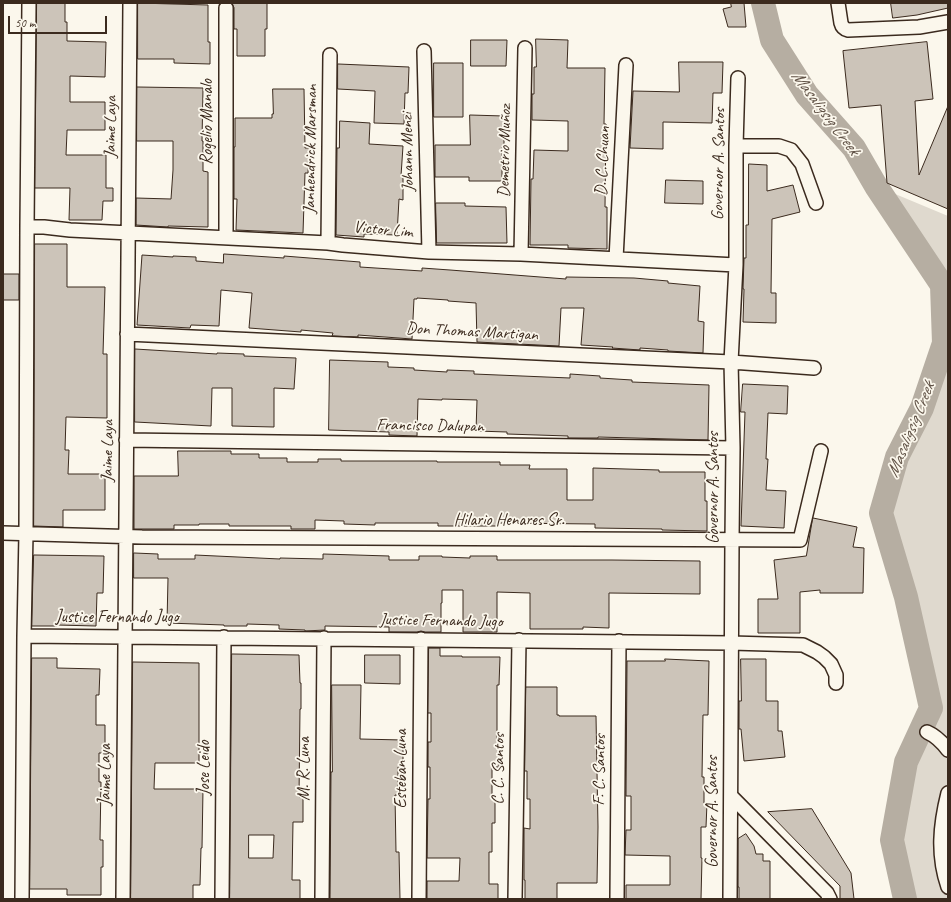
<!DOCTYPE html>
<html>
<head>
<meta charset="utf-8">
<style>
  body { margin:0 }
  #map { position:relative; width:951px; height:902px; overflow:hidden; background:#fbf7ec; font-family:Caveat,sans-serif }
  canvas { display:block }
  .frame { position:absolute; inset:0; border:4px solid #3b2a1e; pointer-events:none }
  .scale { position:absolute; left:8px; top:16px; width:99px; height:18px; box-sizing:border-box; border:2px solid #3b2a1e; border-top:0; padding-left:5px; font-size:12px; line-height:14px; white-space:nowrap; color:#3b2a1e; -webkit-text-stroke:3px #fbf7ec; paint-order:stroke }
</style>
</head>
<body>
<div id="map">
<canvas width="951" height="902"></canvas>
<div class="frame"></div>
<div class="scale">50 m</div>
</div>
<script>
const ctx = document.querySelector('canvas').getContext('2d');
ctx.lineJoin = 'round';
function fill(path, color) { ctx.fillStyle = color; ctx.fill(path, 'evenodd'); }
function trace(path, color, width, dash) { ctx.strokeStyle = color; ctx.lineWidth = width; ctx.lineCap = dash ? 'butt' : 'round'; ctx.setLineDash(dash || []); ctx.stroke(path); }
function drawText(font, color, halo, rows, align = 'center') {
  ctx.font = font + ' Caveat,sans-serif'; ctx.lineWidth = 3.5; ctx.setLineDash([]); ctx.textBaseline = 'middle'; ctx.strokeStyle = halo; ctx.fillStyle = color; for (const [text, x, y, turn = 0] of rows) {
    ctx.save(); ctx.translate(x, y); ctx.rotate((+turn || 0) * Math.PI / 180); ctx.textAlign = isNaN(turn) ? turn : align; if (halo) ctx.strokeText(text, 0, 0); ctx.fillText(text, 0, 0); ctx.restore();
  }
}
fill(new Path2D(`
  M876,186l72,30v683h-43l-13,-59 14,-78 25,-54 -25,-111 -25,-84 16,-56 25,-49 22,-65 -2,-58z`), '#dfd9ce');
trace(new Path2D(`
  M763,3l9,37 35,55 47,53 22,38 66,99 2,58 -22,65 -25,49 -16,56 25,84 25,111 -25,54 -14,78 13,59`), '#b6aea2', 24);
const building = new Path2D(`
  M37,3h28v19h2v19l39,1 -1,35 -35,-1v26h35v28h-38v2l-1,23h40v33h7v13h-10l-1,19h-33l1,-32h-35z
  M138,3l70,2v37h2v22l-36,-1v-4h-36z
  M232,3h35v26h-2v27h-28v-27h-3v-21z
  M731,3h13l2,24h-18l-5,-18 8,-2z
  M891,3h57v5l-31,7 -24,3z
  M536,39l32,1 -1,28h38l-1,56h2l-1,83h2v42l-39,-1v-3h-38l1,-66h2l1,-29 34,1v-30l-36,-1v-26h2v-27h2z
  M471,40h36l-1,26h-35z
  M927,42l6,57 -18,2 4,74 29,-69v103l-61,-26 -6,-78 -32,3 -6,-57z
  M679,62h44l-1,31h-9l-1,30 -49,-1v27l-33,-1 3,-57 46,1z
  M434,63h29v54h-29z
  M338,64l71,3 -1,26h-3l-1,31 -30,-1 1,-32 -37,-2z
  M137,87l66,1 -1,53h1v30l5,1v55l-40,-1v1l-32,-2v-27l35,1 2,-29v-29h-36z
  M273,89h31l1,59h4l-1,25h-3l-2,60 -67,-3 1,-31h-3v-52h1v-29h37v-4h1z
  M470,115l34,1v31h-2v34h-33v-4h-34v-32h35z
  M340,121l30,2 -1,21 34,2 -2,30h2v24l-4,-1 -2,36 -33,-1v3l-28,-2 1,-87h2z
  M749,164l18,1v26l26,-6 7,27 -28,7 -1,74h5v30l-33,-1 1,-33h-1l1,-31h2v-33h2z
  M666,180l37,1v23l-38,-1z
  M436,203h29v3l41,1 1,36h-70z
  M35,244h32v43h38l-2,67h4v64l-41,-1 -1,33h4l-1,24h37v36h-42v17l-29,-1z
  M224,254l60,4v-2l76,6v5l62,4v-3l28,2 116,9v-2l68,1 34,3v2l32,3 -2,35 6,1 -1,31 -35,-2v-1l-28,-2v2l-28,-2 1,-1 -32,-2 3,-37h-23l-2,38 -82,-4 -1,-39 -28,-2v-1l-31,-2v1h-3l-2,40 -54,-4v2l-26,-1 1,-3 -32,-3v2l-52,-4 3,-35 -31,-3 -2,36 -28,-1 -1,3 -53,-3 5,-70 31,2v-1l23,1v4l27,2z
  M3,274h16v26h-16z
  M135,349l82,5v-1l27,1v2l52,2 -2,31 -20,-1v39l-42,-1v-38h-20l-1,38 -76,-4z
  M330,360l58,2v5l26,1v2l33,2v-2l27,1v3l96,4v-4l30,2v2l32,2v2l77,3 -1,55 -110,-3v1h-30v-2l-61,-2v-2l-31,-1 1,-31 -35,-1v1l-24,-1 -1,37 -28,-1v-3l-60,-2z
  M743,384l45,2 -1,28 -19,-1 -2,46h2l-2,31 20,1 -2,37 -43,-2 4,-114h-4z
  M178,451h53v3h28v4h28v4h31v-3h23v2h96v1h63v3h30l-1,4h38v31h26v-32l66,2v2h46v29h2v30l-45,-1v-1l-67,-1v-4l-98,-1v3h-59v-3h-63v2l-31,-1v-3l-29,-1v9h-24v-3h-62v-2h-30v1h-25v4h-40v-53h44z
  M813,518l44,9 -4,20 11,1 -1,45h-43v-3l-20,2v41h-42v-34h20l-4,-39 32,-4z
  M134,553l24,1v5h37v-4l85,4v-1l43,1v-5l66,2v4h30v-4h23v1l28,1v-2h27v4h115l88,1v33l-91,-1v35l-26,-1v2h-53v-36l-33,-1v40h-34v-42h-21v13h-1v29h-16l-4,-1 -4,1h-28v-5l-64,-1v4l-20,1v-1l-26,-1v-4l-32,-1v2h-23v-1l-57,-2 1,-45h-34z
  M34,555l70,1 -1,37h-6l-1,33 -39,-1v1h-25z
  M429,648h11v8h22v1h38l-1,28h-2v56h2v26h-7v31h3v25h-3v29h-3v32h9v15h-71v-18h32l1,-23h-33l1,-59h2v-32h-2v-25h3v-29h-3z
  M232,654l67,1 1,28h1v26h-1l-1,88h4v25h-10l-1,58h8v19h-70zM249,835h25l-1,23h-24z
  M365,655h35v29l-35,-1z
  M32,658h25v10l43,1 -1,26h-3v30h9v28h-6v29h2l-1,58h3v27h-2v28h-34v-6h-37z
  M665,659l44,2 -1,54h-5l-1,62h2v26h3l-1,24h-5v31h1l-1,41h-75v-14h44v-29l-45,-1 1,-25h5v-34h-5l1,-135h38z
  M741,659h25v42h12v30h4l3,26 -41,4 -3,-32h-2v-28h2z
  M133,662l66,1v100h-44l-1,26h49l-1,59h-1l-1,37h-7v14h-62z
  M332,685h29l-1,54 43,1v27h-5v28h-3l1,57h3l1,47h-70l1,-127h1z
  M526,687h31v28h2v1h37l2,111 -1,56h-40v16h-32v-19h-1v-52l6,1v-30h-3v-28h-2z
  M812,809l39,64 3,26h-14v-13l-72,-74z
  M746,834l8,12 2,8h7v7h7v38h-31v-12h-1v-48z`);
fill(building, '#ccc4b9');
trace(building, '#3b2a1e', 1);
const street = new Path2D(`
  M838,3l3,20c1,4 3,6 7,7l71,-3 29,-5
  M226,8v229
  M424,51l5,201
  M736,146h43l12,4 11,14 14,39
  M27,227h17l26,3 258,13 15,2 86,7 92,2 215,11
  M328,243l2,-188
  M521,254l4,-206
  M616,259l10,-194
  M127,334l604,28 83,6
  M126,440l607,8
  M3,533l139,4 658,3 21,-89
  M24,636l707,7 72,2 14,7 7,5 7,7 5,11v8
  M927,732c9,4 15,10 21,18
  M948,793c-8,32 -11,62 0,94
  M731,796l96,97 3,6
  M22,899l2,-263 2,-103 1,-306 2,-224
  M123,899l7,-896
  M222,899l2,-262
  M322,899l2,-261
  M419,899l2,-260
  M515,899l4,-259
  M617,899l2,-258
  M730,899l2,-359 1,-92 -2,-86 5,-97v-119l2,-68`);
trace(street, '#3b2a1e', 16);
trace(street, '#fbf7ec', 13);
drawText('17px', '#3b2a1e', '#fbf7ec', [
  ["Rogelio Manalo",208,122,-90],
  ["Jaime Laya",111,127,-89],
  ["Janhendrick Marsman",311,149,-89],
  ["Demetrio Muñoz",505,151,-89],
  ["Johann Menzi",408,152,-91],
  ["D. C. Chuan",603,161,-87],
  ["Governor A. Santos",719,164,-89],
  ["Victor Lim",383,230,5],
  ["Don Thomas Martigan",472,332,3],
  ["Francisco Dalupan",430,426,1],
  ["Jaime Laya",108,451,-89],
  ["Governor A. Santos",714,488,-90],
  ["Hilario Henares Sr.",509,521],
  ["Justice Fernando Jugo",117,618],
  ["Justice Fernando Jugo",441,621,1],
  ["Jose Leido",205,768,-90],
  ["M. R. Luna",305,769,-90],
  ["Esteban Luna",402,769,-90],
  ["C. C. Santos",499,769,-89],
  ["F. C. Santos",600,770,-89],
  ["Jaime Laya",106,775,-90],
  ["Governor A. Santos",713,812,-90]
]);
drawText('italic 18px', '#605246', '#fbf7ec', [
  ["Masaligsig Creek",825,113,53],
  ["Masaligsig Creek",911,430,-68]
]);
</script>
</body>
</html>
